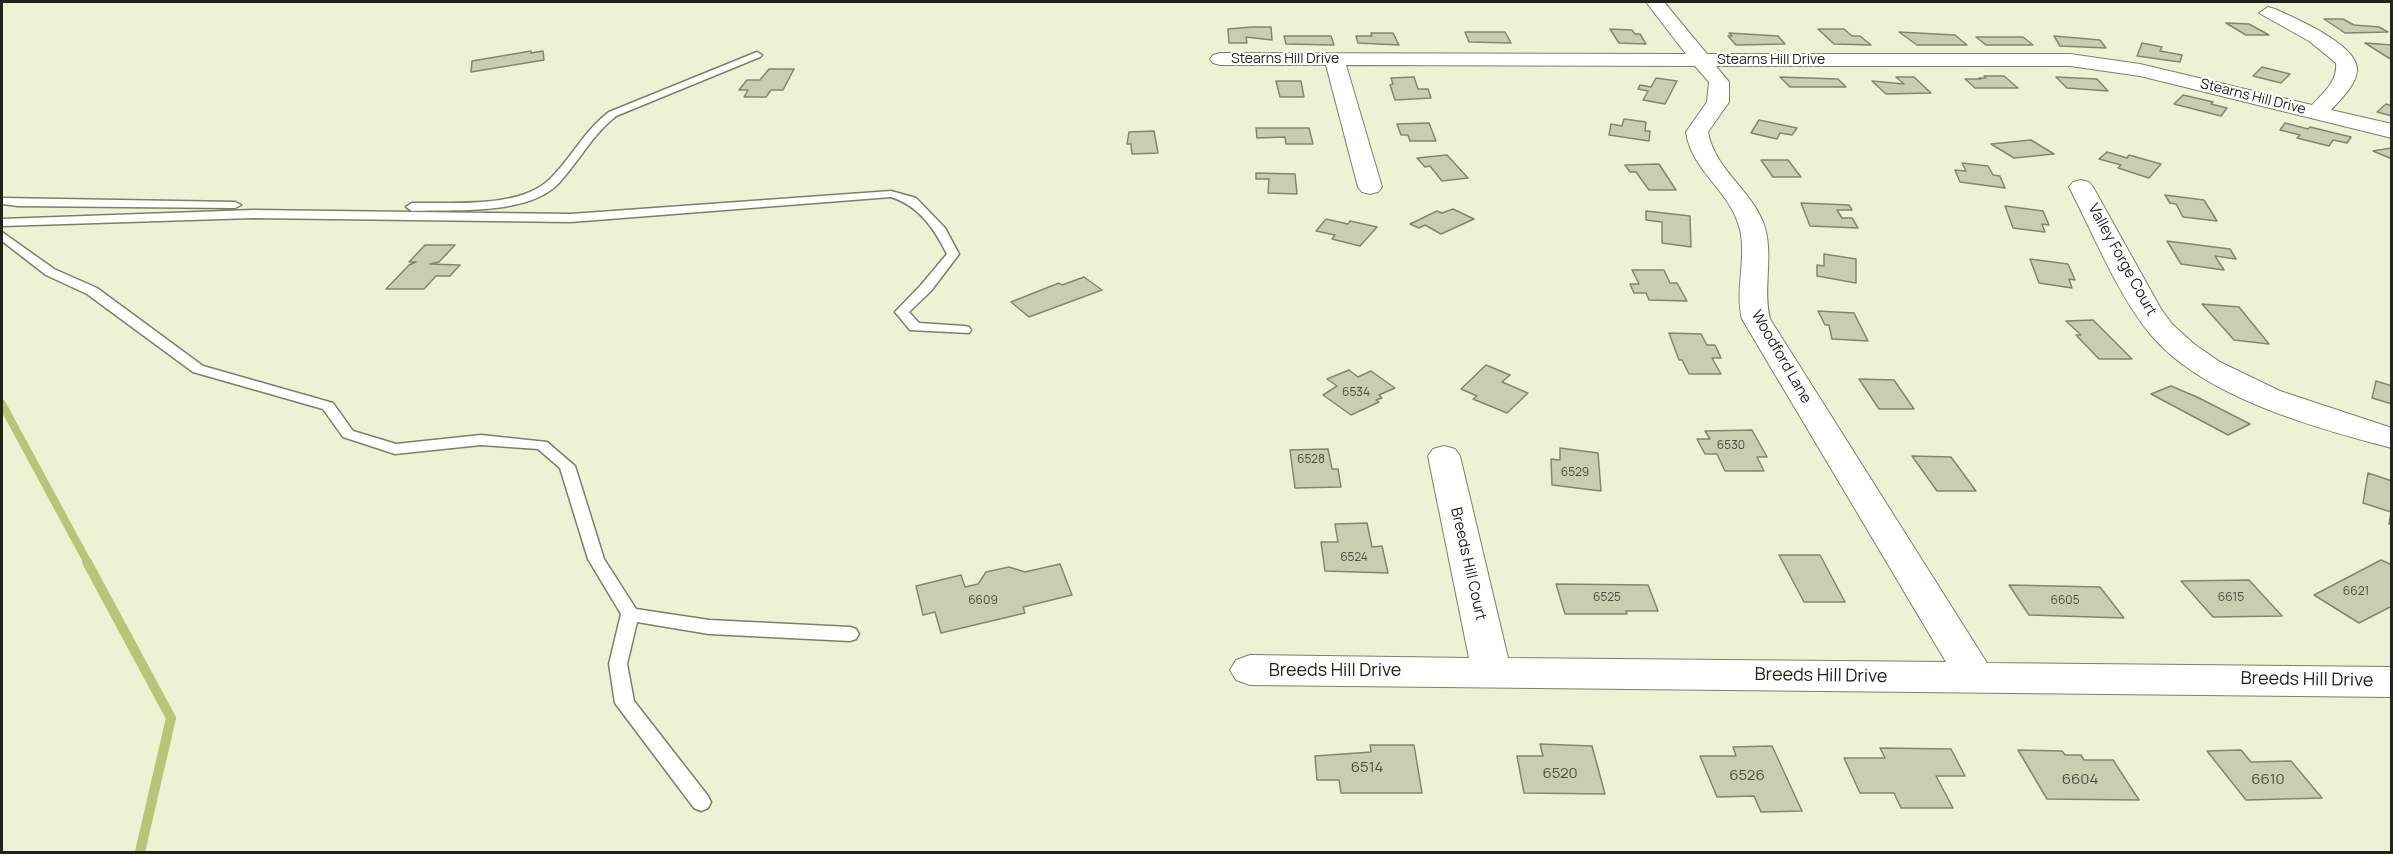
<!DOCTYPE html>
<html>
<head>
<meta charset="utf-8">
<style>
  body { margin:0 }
  #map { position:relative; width:2393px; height:854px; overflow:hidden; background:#ecf3d4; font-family:Manrope,sans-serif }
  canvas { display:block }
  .frame { position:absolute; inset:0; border:3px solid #222419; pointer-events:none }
</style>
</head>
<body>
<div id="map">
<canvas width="2393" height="854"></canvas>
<div class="frame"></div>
</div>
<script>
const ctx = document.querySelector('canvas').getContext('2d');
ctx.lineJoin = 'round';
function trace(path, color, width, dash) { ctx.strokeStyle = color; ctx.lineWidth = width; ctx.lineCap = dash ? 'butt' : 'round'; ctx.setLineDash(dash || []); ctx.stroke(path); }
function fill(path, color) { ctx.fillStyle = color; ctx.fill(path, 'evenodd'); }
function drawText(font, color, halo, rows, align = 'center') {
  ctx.font = font + ' Manrope,sans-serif'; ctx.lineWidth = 4.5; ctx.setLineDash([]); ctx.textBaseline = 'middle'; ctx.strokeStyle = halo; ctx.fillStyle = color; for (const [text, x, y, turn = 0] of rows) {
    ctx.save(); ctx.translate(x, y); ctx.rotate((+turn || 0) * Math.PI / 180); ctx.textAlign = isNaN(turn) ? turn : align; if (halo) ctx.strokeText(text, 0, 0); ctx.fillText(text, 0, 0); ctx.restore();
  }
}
trace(new Path2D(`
  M2,404l86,159`), '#b6c676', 8);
trace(new Path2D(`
  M87,562l84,156 -31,134`), '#b6c676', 10);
const building = new Path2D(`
  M2324,19h19l11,6 25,2 9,5 -43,1z
  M2226,23l23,1 20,11h-23z
  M1252,27h19l1,13 -26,-3 1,6h-18l-1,-14z
  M1610,29l22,1 3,4h5l6,10 -27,-1z
  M1818,29h26l8,7h8l11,9 -37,-1z
  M1465,32h40l6,11 -42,-1z
  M1899,32l56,3 12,10h-50z
  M1371,33h22l6,12 -41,-2 -2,-7h16z
  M1729,33l49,3 7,8 -49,1 -8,-9h4z
  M1284,36h47l3,9 -48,-1z
  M2054,36l46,4 6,8 -46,-2z
  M1976,37h47l10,8h-47z
  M2142,43l20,4 -2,4 22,4 -2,7 -43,-6z
  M2365,43l27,2v15z
  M531,51v2l12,-2 1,9 -73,12 1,-11z
  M2262,67l28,7 -9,9 -28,-7z
  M769,69h25l-11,21h-12l-5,7h-22l4,-7h-9l8,-10h13z
  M1984,76h20l14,12h-43l-10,-9h16l-2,-1h7z
  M1414,77l4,12h10l3,9 -36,2 -5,-15 3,-1 -2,-6z
  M1780,77l58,2 8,8h-56z
  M1896,77h18l17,16 -45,1 -14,-13 32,3z
  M2056,77l41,2 11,12 -41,-3z
  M1656,78l21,3 -12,23 -22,-4 5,-9 -10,-2 2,-4 11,2z
  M1276,81h25l3,16h-24z
  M2183,95l30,7 -2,2 16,4 -6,8 -47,-12z
  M2386,104l6,2v10l-15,-4z
  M1624,119l22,3 -1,9h5l-1,10 -40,-6 2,-11 11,2z
  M1759,120l38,8 -5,7 -12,-2 -3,6 -26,-6z
  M1429,123l7,18h-26l-2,-6h-7l-4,-11z
  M2285,123l23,6 2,-2 41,10 -4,6 -14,-3 -4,6 -32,-8 3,-3 -20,-5z
  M1256,128h53l4,16h-27l-1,-7 -28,1z
  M1154,131l4,22 -26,1 -1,-10h-4l2,-12z
  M2031,140l23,14 -40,4 -23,-14z
  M2391,148l1,11 -19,-8z
  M2107,152l20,6 2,-3 32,9 -12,14 -31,-10 3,-3 -22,-6z
  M1447,155l21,23 -26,3 -12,-15 -5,1 -8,-9z
  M1761,160h27l13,17h-28z
  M1962,163l26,3 5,9 7,1 5,12 -45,-6 -5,-12 11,1z
  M1659,164l17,26h-27l-13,-18h-6l-5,-7z
  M1256,173l39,1 2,20 -29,-1 1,-14h-13z
  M2165,195l39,5 13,21 -34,-4 -7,-13 -6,-1z
  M1801,203l48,2 3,5h-15l5,8h10l6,10 -48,-2z
  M2005,206l38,5 6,14 -7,-1 3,8 -32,-4z
  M1453,209l21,10 -33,15 -16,-9 -6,3 -9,-4 27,-13 5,2z
  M1646,211l44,5 1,31 -29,-4v-21l-16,-2z
  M1326,219l22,5 2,-3 27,6 -17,19 -28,-7 3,-4 -19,-4z
  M2167,241l63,8 6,10 -21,-3 9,14 -43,-6z
  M425,245h30l-16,17 -9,2 30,1 -10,11h-14l-12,13h-38l23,-24 7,-3h-7z
  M1824,254l32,5v24l-39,-7v-11l7,1z
  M2030,259l38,5 7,16 -6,-1 3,9 -33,-5z
  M1632,270h32l6,13h7l10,18 -38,-1 -3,-7h-12l-4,-9h9z
  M1084,277l18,13 -73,27 -18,-15 48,-19 3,2z
  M2202,304l37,3 30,37 -35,-4z
  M1818,311l36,2 14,28 -36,-2 -3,-14h-4z
  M2093,320l39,39h-33l-23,-24h5l-15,-14z
  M1669,333l32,1 6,11h8l6,13h-9l9,16h-32l-7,-14h-3z
  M1486,365l24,10 -8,7 26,11 -21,20 -34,-14 4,-3 -16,-7z
  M1349,370l9,7 13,-6 24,17 -16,7 3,3 -6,2 3,2 -28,13 -28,-20 14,-9 -10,-7z
  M1859,379l35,1 20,29h-35z
  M2376,381l16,5v18l-20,-6z
  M2171,386l26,11 53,27 -22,11 -77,-41z
  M1752,430l15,27h-10l7,14h-39l-8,-17h-12l-8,-15h13l-5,-8z
  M1560,448l38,5 3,38 -49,-6 -1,-26 9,1z
  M1328,449l4,20h6l3,18 -46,1 -5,-38z
  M1912,456l39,1 25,34h-39z
  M2368,473l24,8v44l-3,-1 2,-12 -28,-9z
  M1367,523l5,24 10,-1 6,27 -63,-2 -4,-29h17l-3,-18z
  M1779,555h41l25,47h-41z
  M2381,560l11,5v41l-33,17 -45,-28z
  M1060,564l12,31 -49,12 2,6 -84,20 -6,-21 -12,3 -7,-29 45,-11 4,12 13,-3 8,-12 23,-5 16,5z
  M2249,580l33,36 -69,1 -32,-36z
  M1556,584l92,1 10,26h-32l1,3h-62z
  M2009,585l91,2 24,31 -95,-3z
  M1540,744l52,2 13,48 -81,-1 -7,-37h26z
  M1370,745h44l8,48h-81l-2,-13h-22l-2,-24 56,-4z
  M1772,746l30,65 -41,1 -7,-16 -37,1 -17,-41h36l-3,-9z
  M1880,748l71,1 14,27h-29l17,32h-52l-7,-15h-34l-16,-35h41z
  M2018,750l44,1 3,4h16l3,5h29l26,40 -92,-1z
  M2241,750l10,12 40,-1 31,37 -76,2 -39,-49z`);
fill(building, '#c8cfb1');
trace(building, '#82886c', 1.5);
const service = new Path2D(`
  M757,52l5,3 -2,2 -144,59c-23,18 -37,45 -57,67 -31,33 -105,26 -147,28l-6,-4 6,-4c40,-1 109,6 139,-25 21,-21 34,-48 58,-66z
  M891,191l25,7 29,30 14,26 -28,37 -22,21 10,11 45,3 5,1 2,3 -2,3 -59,-3 -15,-18 26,-27 26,-31c-13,-26 -28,-48 -56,-57l-320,25 -318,-4 -251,8v-7l251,-9 318,4z
  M2,198l233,4 6,3 -6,3 -217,-2 -16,-2z
  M2,232l52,37 43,19 106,78 130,37 20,28 43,13 85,-9 66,7 28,24 29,93 32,50 73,11 141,7 6,2 3,5 -3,5 -6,2 -141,-7 -72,-12 -10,42 7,37 74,95 3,6 -3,6 -7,3 -7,-3 -79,-105 -6,-39 12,-50 -33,-55 -28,-91 -22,-19 -57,-4 -86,9 -52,-17 -20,-28 -130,-37 -106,-78 -41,-19 -44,-34z`);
const minor = new Path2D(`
  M1646,2h18l43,52h363l70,10 172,41c11,-12 26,-24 24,-42l-27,-22 -50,-28 9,-6 7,2c19,9 85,36 82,62 -1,14 -17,29 -26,39l61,14v14l-252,-62 -70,-10h-354l13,16v20l-21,30c6,36 42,57 55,90 12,31 -1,65 7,97l217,344 405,4v30l-1142,-12 -14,-5 -6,-10 6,-10 14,-5 219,3 -41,-202 5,-7 11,-3 11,3 5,7 48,202 438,4 -204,-343c-8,-32 7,-65 -4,-96 -11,-34 -47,-54 -52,-91l21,-30 2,-20 -14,-16 -349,-1 36,122 -4,5 -8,2 -8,-2 -4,-5 -32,-122h-106l-7,-2 -3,-4 3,-4 7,-2 466,1z
  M2081,180l8,2 4,5 68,122 11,15 22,20 26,18 60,29 112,37v20c-77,-20 -189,-51 -241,-113 -33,-39 -58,-102 -82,-148l4,-5z`);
trace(service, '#7b8165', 3);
trace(minor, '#7b8165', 2);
fill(service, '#fff');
fill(minor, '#fff');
drawText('12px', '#4c4f3f', null, [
  ["6534",1356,393],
  ["6530",1731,446],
  ["6528",1311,460],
  ["6529",1575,473],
  ["6524",1354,558],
  ["6621",2356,592],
  ["6525",1607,598],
  ["6615",2231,598],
  ["6609",983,601],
  ["6605",2065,601]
]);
drawText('14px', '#222419', '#fff', [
  ["Stearns Hill Drive",1285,59],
  ["Stearns Hill Drive",1771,60],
  ["Stearns Hill Drive",2253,97,14]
]);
drawText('15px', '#222419', '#fff', [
  ["Valley Forge Court",2122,260,61],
  ["Woodford Lane",1781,357,60],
  ["Breeds Hill Court",1468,564,77]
]);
drawText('15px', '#4c4f3f', null, [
  ["6514",1367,768],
  ["6520",1560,774],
  ["6526",1747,776],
  ["6604",2080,780],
  ["6610",2268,780]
]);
drawText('18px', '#222419', '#fff', [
  ["Breeds Hill Drive",1335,671],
  ["Breeds Hill Drive",1821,676,1],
  ["Breeds Hill Drive",2307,680,1]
]);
</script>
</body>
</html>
